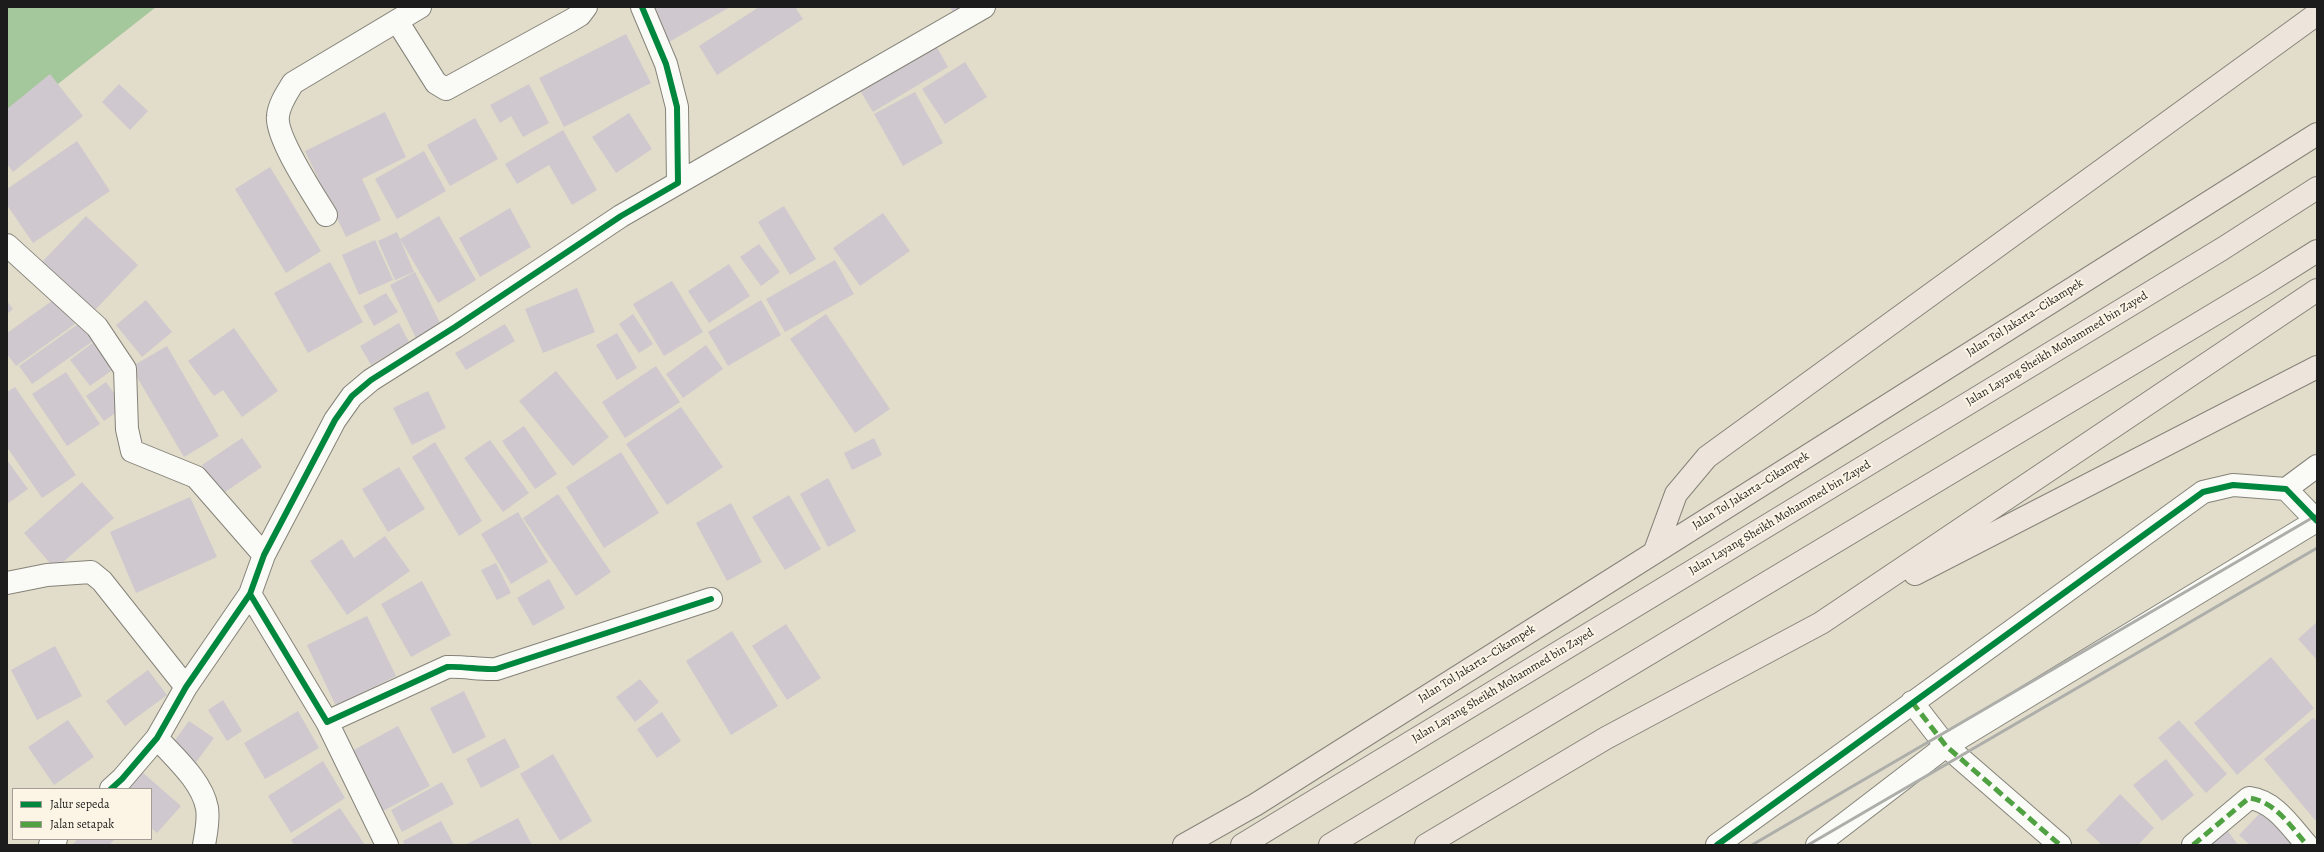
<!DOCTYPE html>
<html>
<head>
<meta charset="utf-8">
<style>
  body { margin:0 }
  #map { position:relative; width:2324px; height:852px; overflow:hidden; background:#e1ddca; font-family:Alegreya,serif }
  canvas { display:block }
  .frame { position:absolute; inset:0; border:8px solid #1c1c1c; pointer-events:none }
  .legend { position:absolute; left:12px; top:788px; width:140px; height:52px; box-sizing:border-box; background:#fcf5e5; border:1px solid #a29e95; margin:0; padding:5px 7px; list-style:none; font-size:12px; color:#1c1c1c }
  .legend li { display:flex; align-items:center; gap:8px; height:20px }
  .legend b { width:20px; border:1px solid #a29e95 }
</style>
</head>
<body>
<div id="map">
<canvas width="2324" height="852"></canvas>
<div class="frame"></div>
<ul class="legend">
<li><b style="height:5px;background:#00873e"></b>Jalur sepeda</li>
<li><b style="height:5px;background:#4fa141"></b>Jalan setapak</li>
</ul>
</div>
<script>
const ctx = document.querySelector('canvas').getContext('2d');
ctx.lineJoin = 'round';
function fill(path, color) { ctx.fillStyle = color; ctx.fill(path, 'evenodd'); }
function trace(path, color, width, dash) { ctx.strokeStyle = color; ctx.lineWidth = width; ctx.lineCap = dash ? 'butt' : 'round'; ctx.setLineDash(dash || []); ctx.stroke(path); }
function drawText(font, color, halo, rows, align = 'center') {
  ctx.font = font + ' Alegreya,serif'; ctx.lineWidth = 4; ctx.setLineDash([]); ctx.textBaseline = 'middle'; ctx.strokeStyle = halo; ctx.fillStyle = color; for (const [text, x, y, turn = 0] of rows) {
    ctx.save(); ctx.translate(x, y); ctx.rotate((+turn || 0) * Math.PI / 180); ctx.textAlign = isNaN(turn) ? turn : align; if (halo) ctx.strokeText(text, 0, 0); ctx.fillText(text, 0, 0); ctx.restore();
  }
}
fill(new Path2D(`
  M7,7h149l-149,117z`), '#a5c79c');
fill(new Path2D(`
  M649,7h81l-61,35z
  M759,7h36l8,12 -86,56 -18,-29z
  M950,7h27l-20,12z
  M626,34l25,49 -87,44 -25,-49z
  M934,42l14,25 -75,45 -15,-25z
  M965,62l22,35 -42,27 -23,-35z
  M50,74l33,42 -70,56 -6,-8v-55z
  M119,84l29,27 -18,19 -28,-28z
  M529,84l20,39 -26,14 -12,-21 -11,7 -10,-18z
  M915,92l28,51 -40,23 -29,-52z
  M385,112l21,45 -44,22 19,41 -35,17 -41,-86z
  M629,113l23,36 -36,24 -24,-36z
  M475,118l23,41 -48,27 -23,-41z
  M563,130l34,60 -25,15 -23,-40 -32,19 -12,-20z
  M77,141l33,50 -77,52 -26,-38v-16z
  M424,151l22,40 -49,28 -22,-40z
  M270,167l51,84 -35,22 -51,-84z
  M784,206l32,53 -26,16 -32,-53z
  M510,208l21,39 -51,30 -21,-39z
  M883,213l27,38 -50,35 -27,-38z
  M86,216l52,49 -45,47 -52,-49z
  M439,216l37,64 -38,23 -38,-64z
  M397,232l17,40 -19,8 -17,-39z
  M375,240l18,40 -34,15 -17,-40z
  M759,244l21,28 -19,14 -21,-29z
  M835,260l19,34 -69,38 -19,-33z
  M330,262l33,60 -55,31 -34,-60z
  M729,264l21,32 -41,27 -21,-32z
  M415,272l26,53 -25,13 -26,-53z
  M672,281l31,51 -39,24 -31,-52z
  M577,288l18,44 -52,21 -18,-44z
  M386,293l12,19 -24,14 -11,-20z
  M56,298l19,26 -59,42 -9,-12v-21z
  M146,300l26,32 -30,25 -26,-32z
  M761,300l20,35 -53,31 -20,-34z
  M7,301l6,8 -6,5z
  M633,314l20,30 -14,9 -20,-29z
  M826,314l64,95 -35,24 -65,-94z
  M81,322l12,19 -61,43 -13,-18z
  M399,323l10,19 -38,23 -11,-19z
  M505,324l10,17 -49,29 -11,-17z
  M234,328l44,63 -36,26 -19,-27 -9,6 -26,-35z
  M617,333l20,35 -20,12 -21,-35z
  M95,341l20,27 -25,18 -20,-26z
  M706,345l17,24 -40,29 -17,-24z
  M167,346l52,90 -35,21 -53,-90z
  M656,366l24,36 -55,36 -23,-36z
  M556,371l53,66 -36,29 -54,-65z
  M66,372l34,52 -33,22 -35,-52z
  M106,382l18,25 -20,14 -18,-25z
  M15,387l61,88 -34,23 -35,-51v-55z
  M428,391l18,37 -34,17 -19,-37z
  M681,407l42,60 -56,38 -41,-61z
  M524,426l33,48 -22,15 -33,-48z
  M242,438l20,29 -40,27 -20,-29z
  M874,438l8,17 -30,15 -8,-17z
  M490,440l39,53 -26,19 -39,-54z
  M435,442l47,79 -23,15 -47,-79z
  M621,452l38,61 -55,35 -38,-61z
  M7,460l21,29 -21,15z
  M399,467l26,42 -37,23 -26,-43z
  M828,478l28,53 -28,16 -28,-53z
  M82,482l32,36 -59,51 -31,-36z
  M558,494l53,78 -35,24 -53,-78z
  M789,495l32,54 -36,21 -33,-53z
  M190,497l27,60 -81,36 -26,-61z
  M731,503l31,59 -35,19 -31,-58z
  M518,512l30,50 -37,22 -30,-50z
  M385,536l25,35 -63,44 -37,-54 32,-22 12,19z
  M496,563l15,30 -14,7 -16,-30z
  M549,579l16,29 -32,18 -16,-28z
  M422,581l29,54 -40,22 -30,-53z
  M367,616l29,60 -60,30 -29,-61z
  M2317,622v38l-19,-21z
  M786,624l35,54 -34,22 -35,-54z
  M732,631l46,75 -47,29 -45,-74z
  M55,646l27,50 -45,24 -26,-50z
  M2271,657l43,51 -77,67 -43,-52z
  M148,670l19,25 -42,31 -19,-25z
  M640,679l19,23 -24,20 -19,-25z
  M464,691l22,46 -33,17 -23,-46z
  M223,700l19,31 -15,10 -19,-31z
  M298,711l21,37 -54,31 -21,-36z
  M662,712l19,29 -24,17 -20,-29z
  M2313,718l4,4v97l-2,1 -51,-61z
  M68,720l26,37 -40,28 -26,-38z
  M2179,720l48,54 -21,19 -48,-55z
  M189,721l25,17 -20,27 -24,-18z
  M398,726l32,60 -47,25 -31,-60z
  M505,738l15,29 -39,21 -15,-29z
  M553,754l39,67 -32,20 -40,-67z
  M2166,759l28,36 -32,26 -29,-36z
  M323,761l22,37 -54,35 -23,-37z
  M142,772l39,34 -24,27 -6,-5v-39h-23z
  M442,782l12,22 -52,28 -11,-22z
  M2120,794l34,34 -16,17h-36l-16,-15z
  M340,808l25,37h-71l-3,-5z
  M2263,810l36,35h-49l-11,-10z
  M518,818l14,27h-67z
  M441,821l13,24h-49l-2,-4z
  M2225,827l13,18h-38z
  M78,839h37l-6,6h-37z`), '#cfc8ce');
const minor = new Path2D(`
  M397,21l39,62 10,6 124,-68 10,-6 6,-8
  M678,183l306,-176
  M326,215c-12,-20 -51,-78 -48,-99 1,-12 9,-23 15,-33l127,-76
  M7,245l90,82 28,42 2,60 5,22 64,26 68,78
  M2286,489l31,-23
  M7,583l40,-8 44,-3 11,9 84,106
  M250,594l77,128 120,-55c17,-1 33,3 49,2l215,-70
  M1912,702l34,44 114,99
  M327,722l60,123
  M157,738c17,19 45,43 50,70 2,12 -1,25 -3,37
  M111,789l11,-10 35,-41 29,-51 64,-93 14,-39 71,-135 17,-24 19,-16 84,-53 166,-111 57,-33 -1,-76 -11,-43 -24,-57
  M50,845l6,-6
  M1717,845l486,-353 30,-7 53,4 31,32
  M1817,845l129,-99 370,-225
  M2193,845l56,-47c26,3 42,29 58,47`);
const highway = new Path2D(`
  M1655,551l21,-57 31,-37 610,-443
  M1915,574l402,-207
  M1184,845l71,-40 1062,-671
  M1242,845l980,-596 95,-61
  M1330,845l933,-560 54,-34
  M1426,845l180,-107 215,-115 496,-333`);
trace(minor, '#858379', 24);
trace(highway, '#858379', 24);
trace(minor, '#fafaf7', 22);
trace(highway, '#ede5dc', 22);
trace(new Path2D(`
  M1752,845l565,-330
  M1808,845l509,-297`), '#adadaa', 3);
trace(new Path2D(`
  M1912,702l34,44 114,99
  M2193,845l56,-47c26,3 42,29 58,47`), '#4fa141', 5, [10, 5]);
trace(new Path2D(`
  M250,594l77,128 120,-55c17,-1 33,3 49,2l215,-70
  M111,789l11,-10 35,-41 29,-51 64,-93 14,-39 71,-135 17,-24 19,-16 84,-53 166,-111 57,-33 -1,-76 -11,-43 -24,-57
  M1717,845l486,-353 30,-7 53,4 31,32`), '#00873e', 6);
drawText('12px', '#1c1c1c', '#fcf5e5', [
  ["Jalan Tol Jakarta–Cikampek",2025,318,-32],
  ["Jalan Layang Sheikh Mohammed bin Zayed",2057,349,-31],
  ["Jalan Tol Jakarta–Cikampek",1751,491,-32],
  ["Jalan Layang Sheikh Mohammed bin Zayed",1780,518,-31],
  ["Jalan Tol Jakarta–Cikampek",1477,664,-32],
  ["Jalan Layang Sheikh Mohammed bin Zayed",1503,686,-31]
]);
</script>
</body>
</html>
